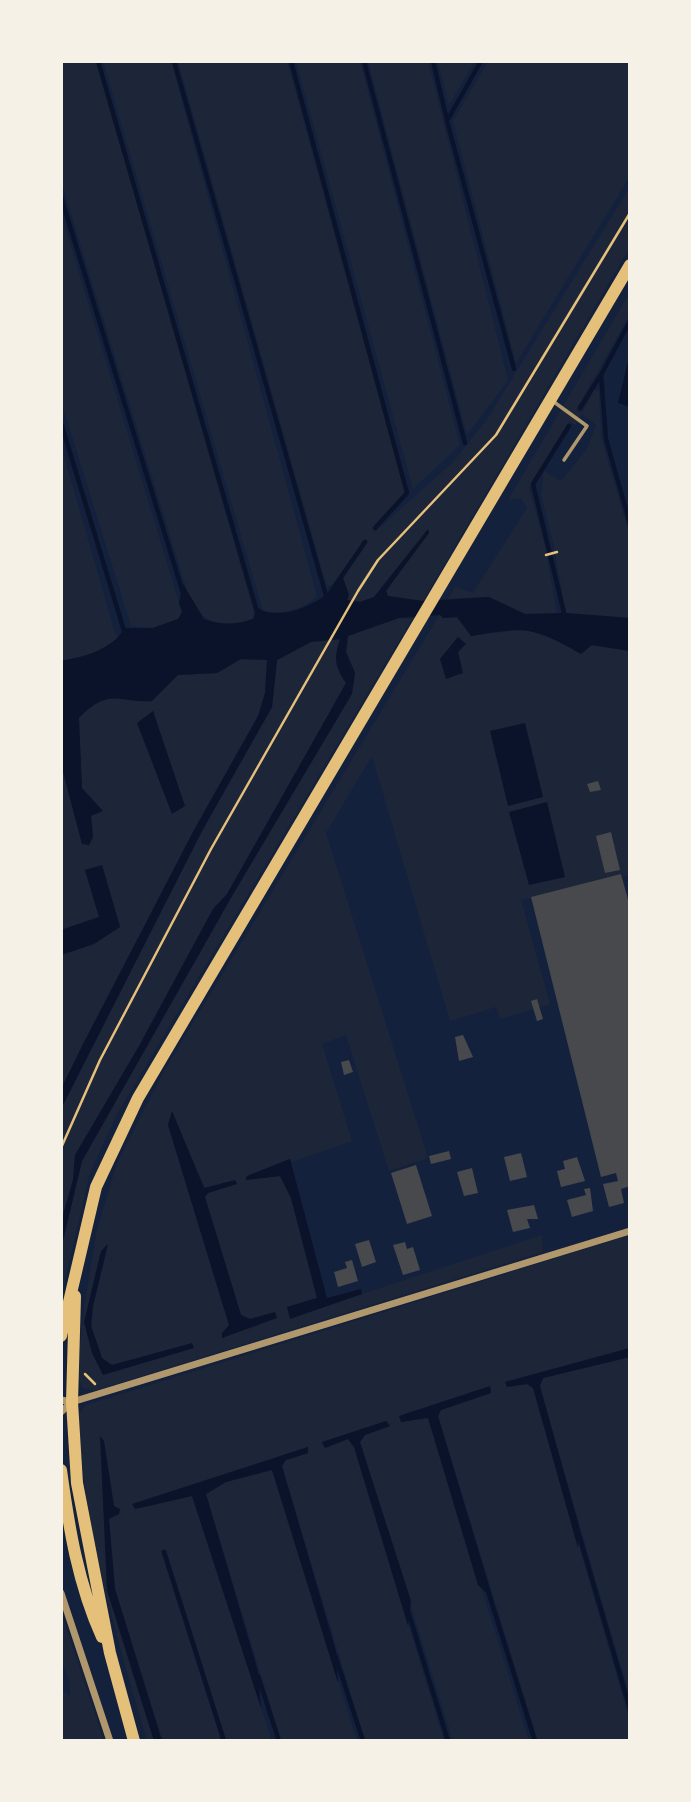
<!DOCTYPE html>
<html>
<head>
<meta charset="utf-8">
<style>
  body { margin:0 }
  #map { position:relative; width:691px; height:1802px; overflow:hidden; background:#14213d; font-family:"DM Sans",sans-serif }
  canvas { display:block }
  .frame { position:absolute; inset:0; border:63px solid #f6f1e7; pointer-events:none }
</style>
</head>
<body>
<div id="map">
<canvas width="691" height="1802"></canvas>
<div class="frame"></div>
</div>
<script>
const ctx = document.querySelector('canvas').getContext('2d');
ctx.lineJoin = 'round';
function fill(path, color) { ctx.fillStyle = color; ctx.fill(path, 'evenodd'); }
function trace(path, color, width, dash) { ctx.strokeStyle = color; ctx.lineWidth = width; ctx.lineCap = dash ? 'butt' : 'round'; ctx.setLineDash(dash || []); ctx.stroke(path); }
fill(new Path2D(`
  M61,61h35l157,548v10c-31,11 -45,7 -63,-19l-129,-419z
  M103,61h68l146,535c-14,14 -35,19 -54,15z
  M178,61h109l118,431 -32,37 3,2 76,-68 34,-42 144,-234v60l-207,354 -35,-5 -2,-5 42,-61 -54,67 -14,5 -14,-2 3,-5 -6,-17 25,-37 -2,-2 -33,45 -6,3z
  M296,61h64l100,384 -47,44z
  M368,61h60l80,319 -41,55z
  M438,61h37l-26,44z
  M488,61h142v115l-114,187 -63,-242z
  M61,214l121,398 -4,7 -25,9 -22,-2 -70,-225z
  M630,292v22l-54,96 6,3 12,-23 5,1 2,47 29,99v81l-64,-5 -13,-71 -12,-47 3,-24 17,10 26,-32 9,-24 -14,-11 -7,11 -6,-4 -40,67 16,58 12,67 -32,1 -36,-17 -41,2 7,-12 18,6 54,-85 -6,-10 -13,2z
  M61,446l54,187 4,5 -26,16 -31,7z
  M440,614l4,4 13,-1 14,19 54,-7 31,11 74,11v224l-109,25 29,104 -50,15 -4,-12 -46,14 -78,-265 -46,77 102,325 -39,13 -43,-136 -24,9 30,97 -60,21 -2,-3 -43,17 -1,4 34,-4 11,22 26,100 -30,9 75,-13 180,-59 1,17 -437,135 -13,4 -11,-4 -5,-11 7,-68 13,-78 20,-67 48,-94zM172,1112l33,76 31,-4 -28,9 -3,4 36,118 9,4 25,-6 -46,12 -61,-200zM108,1245l-15,61 -2,20 11,32 10,7 79,-21 -88,30 -19,-52z
  M399,618l13,1 -296,497 -27,60 -28,122v-49l21,-88 150,-265 119,-202 4,-21 -9,-21 2,-16z
  M341,639l5,43 -6,13 -113,199 -14,15 -74,137 -64,109 -2,25 -12,42v-113l141,-278 70,-124 5,-47 34,-18z
  M241,659l26,1 -2,33 -7,23 -64,114 -133,259v-134l33,-11 26,-18 -18,-61 -17,6 14,46 -38,13v-166l21,80 11,-7 -2,-21 -9,-28 -4,-70c32,-31 38,-15 74,-17l26,-26 39,-2z
  M630,1235v113l-125,34 2,5 20,-3 6,4 97,334v19h-92l-100,-325 3,-6 50,-17 -1,-6 -91,29 3,6 26,-5 101,324h-76l-93,-299 5,-7 24,-9 -3,-5 -64,22 3,5 23,-9 6,8 90,294h-79l-83,-275 4,-6 22,-7 -1,-6 -172,62 57,-13 80,245h-46l-60,-192 -5,2 60,190h-58l-48,-152 -6,-70 9,-5 -4,-8 -10,-64 3,148 47,151h-7c-31,-108 -65,-214 -68,-327l7,-9z
  M630,1357v340l-91,-311 4,-8z
  M272,1469l85,272h-76l-75,-247 20,-12z
  M61,1612l43,129h-43v-53l9,9v-13l-9,-24z`), '#1d2539');
fill(new Path2D(`
  M630,353v54l-12,-4z
  M428,529l1,4 -43,58 2,5 35,5 66,-4 36,17 41,-1 64,5v33l-38,-6 -11,9c-50,-28 -54,-27 -110,-18l-14,-19 -14,1 -3,-3 -41,3 -51,18 -2,16 9,21 -3,21 -120,202 -150,265 -21,88v-27l12,-42 2,-25 64,-109 74,-137 14,-15 119,-211c-12,-18 -12,-25 -6,-44l-29,3 -34,18 -5,47 -70,124 -141,278v-20l22,-45 111,-214 64,-114 7,-23 2,-33 -26,-1 -24,14 -39,2 -26,26c-36,2 -42,-14 -73,17l3,70 21,23 -12,5 2,21 -4,8 -7,-1 -21,-80v-103c25,-5 49,-10 64,-33h28l25,-9 4,-7 -3,-9 4,-19 21,35c17,6 31,6 49,0l5,-11c25,16 71,-9 85,-30l6,17 -2,5 13,2 14,-5z
  M458,637l8,7 -8,8 5,21 -17,6 -6,-20z
  M153,711l32,95 -13,8 -35,-91z
  M525,723l18,74 -35,9 -18,-75z
  M547,802l18,75 -36,8 -20,-73z
  M102,865l18,62 -26,17 -33,11v-25l38,-13 -14,-47z
  M172,1111l32,77 31,-8 2,4 -29,9 -3,4 36,118 9,4 25,-7 2,6 -55,20v-5l7,-8 -61,-200z
  M290,1159l37,139 34,-9 1,5 -72,25 -3,-12 30,-9 -26,-100 -11,-22 -34,4 1,-4z
  M108,1244l-15,62 -2,20 11,32 10,7 80,-22 2,5 -91,27 -11,-22 -8,-31 17,-71z
  M630,1348v9l-87,21 -3,8 39,140 -1,22 -45,-160 -6,-4 -20,3 -2,-5z
  M490,1386l1,7 -50,17 -3,6 55,183 -15,-14 -50,-167 -27,4 -2,-6z
  M386,1421l4,5 -25,9 -5,7 51,159 -3,25 -54,-179 -6,-8 -23,9 -3,-6z
  M100,1436l4,5 10,65 6,3 -1,5 -10,5 6,70 47,152h-8l-47,-151z
  M308,1447v6l-22,7 -4,6 54,185 2,32 -66,-213 -46,12 -20,12 52,177 3,37 -69,-212 -57,13 -3,-5z`), '#0b132b');
trace(new Path2D(`
  M98,61l160,554
  M174,61l153,538
  M291,61l116,432 -32,35
  M364,61l101,382
  M433,61l14,59
  M481,61l-34,60 67,248
  M61,197l122,396
  M630,321l-29,54 5,64 24,85
  M580,408l20,-32
  M61,423l64,211
  M328,596l37,-54
  M565,617l-32,-133 36,-58
  M577,1528l53,181
  M164,1552l60,189
  M488,1591l47,150
  M408,1611l40,130
  M335,1655l28,86
  M258,1676l21,65`), '#0b132b', 4.5);
fill(new Path2D(`
  M598,781l3,9 -11,2 -3,-8z
  M611,832l9,38 -15,3 -9,-37z
  M621,874l9,33v279l-9,3 3,14 -15,4 -6,-23 15,-3 -2,-8 -15,4 -70,-280z
  M537,999l6,20 -6,2 -6,-20z
  M463,1035l10,22 -14,4 -4,-24z
  M349,1060l4,12 -9,3 -3,-13z
  M449,1151l2,8 -20,5 -2,-8z
  M521,1153l6,24 -17,4 -6,-24z
  M577,1157l8,24 -24,6 -4,-16 8,-2 -2,-8z
  M416,1165l16,51 -25,8 -16,-51z
  M472,1168l6,25 -14,3 -7,-24z
  M590,1188l3,23 -21,6 -5,-17 19,-5 -2,-6z
  M534,1205l4,14h-11l3,9 -17,4 -6,-22z
  M369,1240l7,22 -14,5 -7,-23z
  M405,1242l2,7 6,-2 7,23 -17,5 -10,-30z
  M352,1260l6,21 -20,6 -4,-15 13,-4 -2,-6z`), '#48494c');
trace(new Path2D(`
  M546,555l11,-3
  M61,821v12
  M61,1148l39,-88 111,-211 147,-258 20,-31 118,-125 134,-222
  M85,1374l10,10`), '#e5c07b', 2.5);
trace(new Path2D(`
  M554,402l33,24 -23,34`), '#b1986c', 3.5);
trace(new Path2D(`
  M61,1400l11,2 558,-171
  M61,1412l11,-10
  M61,1593l49,148`), '#b1986c', 7);
trace(new Path2D(`
  M75,1296l-3,106 5,81 33,170 24,88
  M61,1336l35,-149 42,-89 492,-833
  M61,1470c8,58 17,114 41,167`), '#e5c07b', 12);
</script>
</body>
</html>
